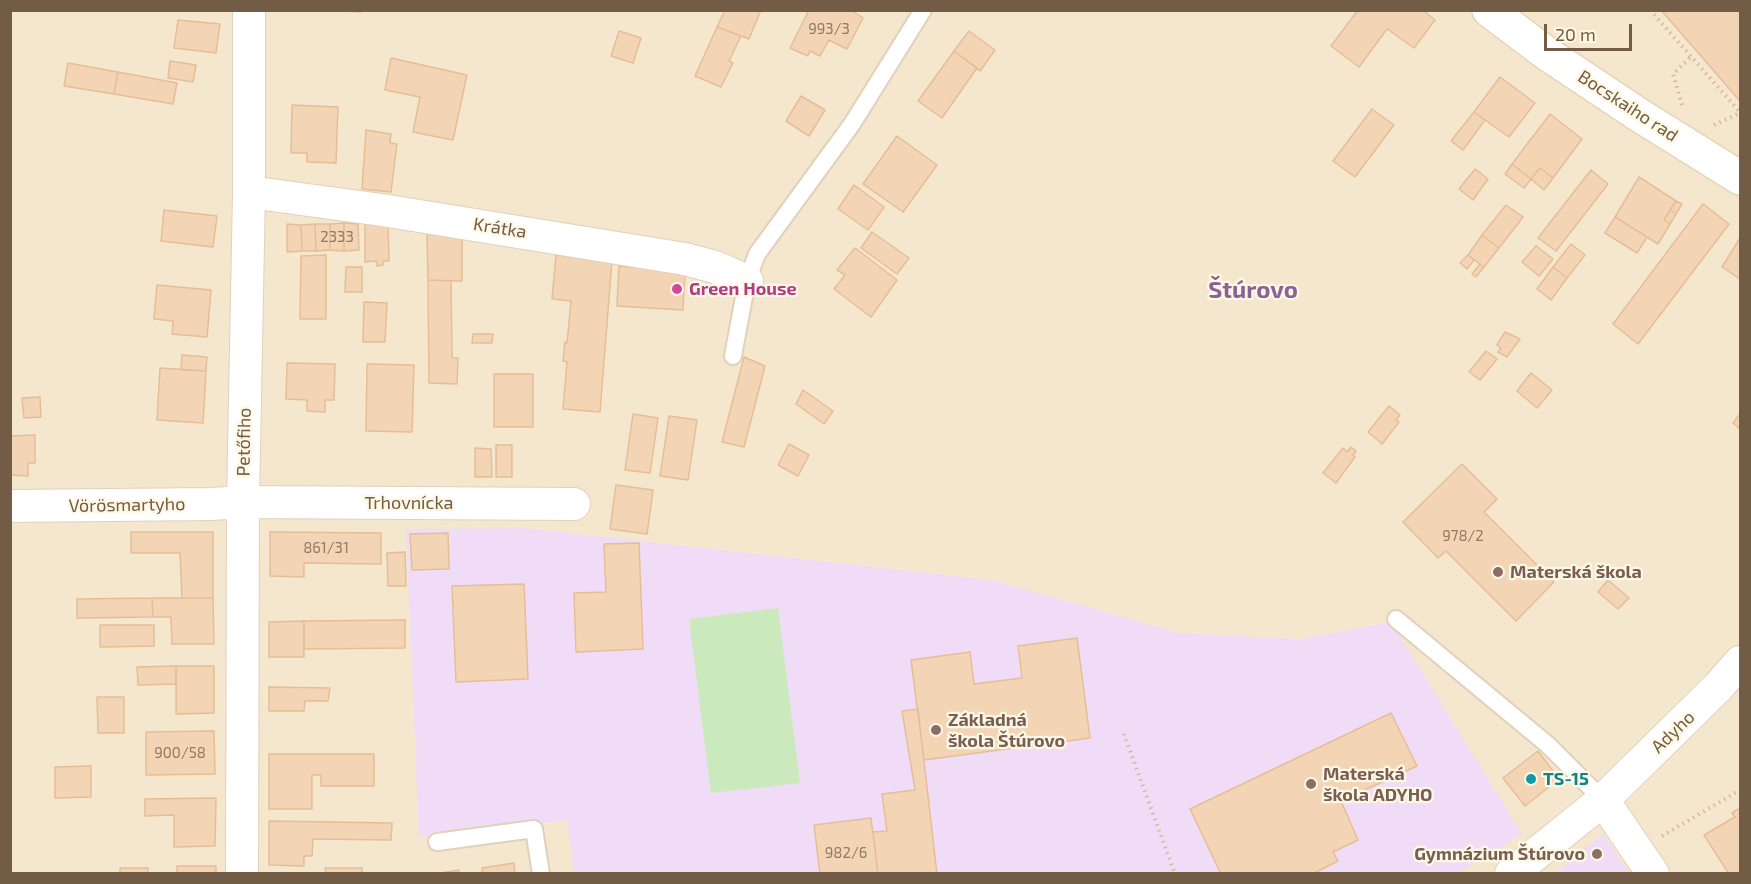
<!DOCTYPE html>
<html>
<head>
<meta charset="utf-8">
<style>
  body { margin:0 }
  #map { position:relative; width:1751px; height:884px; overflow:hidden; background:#fdf5df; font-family:"Exo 2",sans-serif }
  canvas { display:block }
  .frame { position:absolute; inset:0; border:12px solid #735c46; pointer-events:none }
  .scale { position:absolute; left:1544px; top:24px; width:88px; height:27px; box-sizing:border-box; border:3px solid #735c46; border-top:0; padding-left:8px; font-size:18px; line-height:21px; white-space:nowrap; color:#735c46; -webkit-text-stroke:4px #fff8e5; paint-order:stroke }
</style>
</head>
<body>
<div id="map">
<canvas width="1751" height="884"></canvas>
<div class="frame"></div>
<div class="scale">20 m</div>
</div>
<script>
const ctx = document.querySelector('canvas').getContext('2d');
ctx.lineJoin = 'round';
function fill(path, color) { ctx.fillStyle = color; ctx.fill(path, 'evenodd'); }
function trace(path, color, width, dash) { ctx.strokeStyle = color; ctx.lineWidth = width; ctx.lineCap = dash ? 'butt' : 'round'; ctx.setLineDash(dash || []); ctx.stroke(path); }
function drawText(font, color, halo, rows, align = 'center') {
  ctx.font = font + ' "Exo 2",sans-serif'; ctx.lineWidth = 4.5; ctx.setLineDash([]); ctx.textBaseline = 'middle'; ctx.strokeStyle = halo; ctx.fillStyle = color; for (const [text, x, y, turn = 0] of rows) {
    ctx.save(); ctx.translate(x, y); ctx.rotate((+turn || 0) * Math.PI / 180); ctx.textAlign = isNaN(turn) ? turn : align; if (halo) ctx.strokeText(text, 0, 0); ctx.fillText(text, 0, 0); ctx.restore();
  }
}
fill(new Path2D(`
  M11,11h1729v862h-1729z`), '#f4e7cd');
fill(new Path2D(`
  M525,528l467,52 187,53 121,6 91,-17 131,212 -65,40h-883l-7,-54 -148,17 -13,-308z
  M1603,834l26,39h-74z`), '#f1dcf8');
fill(new Path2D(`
  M778,608l22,175 -89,10 -22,-174z`), '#caeabd');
const building = new Path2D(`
  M321,10h40v2z
  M725,10h36l-12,29 -32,-12z
  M809,10h42l12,8 -16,31 -18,-9 -9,16 -10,-5 -2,5 -18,-8z
  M1358,10h65l12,10 -21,28 -27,-19 -28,38 -28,-21z
  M1661,10h79v91z
  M178,20l42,4 -4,29 -42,-5z
  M717,27l24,9 -12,25 4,2 -12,24 -26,-11z
  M619,31l22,7 -8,25 -22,-7z
  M969,31l26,19 -15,21 -26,-20z
  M954,51l23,17 -35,50 -24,-17z
  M391,58l76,17 -14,65 -40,-8 7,-35 -35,-7z
  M170,61l26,4 -3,17 -25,-4z
  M68,63l50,9 -4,22 -50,-8z
  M118,72l59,11 -4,21 -59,-10z
  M1500,77l35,26 -26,34 -35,-25z
  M801,96l24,14 -16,26 -23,-15z
  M292,105l46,2 -2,56 -29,-1v-9h-16z
  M1372,109l22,16 -39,52 -22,-16z
  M1474,112l11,8 -22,30 -12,-9z
  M1550,114l32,25 -29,39 -13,-10 -9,11 -19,-15z
  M366,130l25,4 -1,9 7,1 -6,48 -29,-3z
  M897,136l40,29 -34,47 -40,-28z
  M1512,164l19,15 9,-11 13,10 -9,12 -13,-11 -7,9 -19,-14z
  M1475,169l13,10 -15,21 -14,-11z
  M1591,170l17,14 -52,67 -18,-13z
  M1639,177l37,24 -12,19 6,4 -12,20 -43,-27z
  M854,185l30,22 -16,23 -30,-21z
  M1676,201l6,3 -6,10 -6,-4z
  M1703,204l26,20 -91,120 -25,-20z
  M1506,205l17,12 -24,31 -17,-13z
  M164,210l53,6 -4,31 -52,-6z
  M1670,210l6,4 -6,10 -6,-4z
  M1615,217l32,20 -10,16 -32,-20z
  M365,222l23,1 1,38h-6v4l-6,1 -1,-5 -11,1z
  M344,223v28l-14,-1v-26z
  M344,223l14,1 1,26 -15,1z
  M287,224l14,1 1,26 -15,1z
  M315,224h15v26l-14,1z
  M315,224l1,27h-14l-1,-26z
  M872,232l37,26 -12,16 -36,-26z
  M427,234l35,4v43l-34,-1z
  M1482,235l17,13 -15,19 -16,-12z
  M1740,238v41l-18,-12z
  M1571,244l14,11 -18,23 -14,-11z
  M1536,246l17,13 -14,17 -17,-14z
  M855,248l42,32 -26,37 -37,-28 11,-14 -8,-5z
  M326,255v64h-26l1,-63z
  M556,255l56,5 -12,152 -37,-3 4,-47 -4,-1 2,-19 2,1 4,-42 -19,-2z
  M1468,255l6,5 -7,9 -7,-6z
  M1480,264l4,3 -8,10 -4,-3z
  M619,266l66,4 -2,40 -66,-4z
  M346,267h16v25h-17z
  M1553,267l14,11 -16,22 -14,-11z
  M428,280l23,1 1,77h6l-1,26 -28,-1z
  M157,285l54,5 -4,47 -35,-3 1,-13 -19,-2z
  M364,302l23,1 -2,39h-22z
  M1505,332l15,7 -13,18 -9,-5 3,-4 -4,-3z
  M473,334h20l-1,9h-20z
  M1486,351l11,8 -17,21 -11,-8z
  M182,355l25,2 -1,14 -25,-1z
  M744,357l21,9 -21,81 -22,-5z
  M287,363l48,1 -1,36h-9v12l-18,-1v-11l-21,-1z
  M367,364l47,1 -2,67 -46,-1z
  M160,368l46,3 -3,52 -46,-3z
  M1531,373l21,17 -15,18 -20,-17z
  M494,374h39v53h-39z
  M803,390l30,21 -9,13 -28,-20z
  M40,397l1,20 -17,1 -2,-20z
  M1389,406l11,9 -4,5 3,2 -17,22 -14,-12z
  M633,414l25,4 -8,55 -25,-3z
  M1740,414v15l-7,-6z
  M669,416l28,4 -9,60 -28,-4z
  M35,435v28h-7v13l-18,-1v-39z
  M789,444l20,11 -11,21 -20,-11z
  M496,445h16v32h-16z
  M1351,447l5,4 -3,4 2,2 -19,26 -13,-10 20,-25 4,4z
  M475,448l16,1 1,28h-17z
  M1462,464l35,35 -13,13 70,70 -38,39 -70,-70 -8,7 -35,-36z
  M616,485l37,5 -6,44 -37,-5z
  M131,532h82v66h-31l-2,-45h-49z
  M270,532l111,1v31l-77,-1v14l-34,-1z
  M448,533l1,36 -37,1 -2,-36z
  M639,543l4,106 -67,3 -2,-59 32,-1 -2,-48z
  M405,552l1,34h-18l-1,-33z
  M1608,580l21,18 -11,11 -20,-17z
  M524,584l4,95 -72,3 -4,-96z
  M152,598h61l1,46h-42l-1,-27h-18z
  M152,598l1,19 -76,1v-19z
  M405,620v28l-101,1v-28z
  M304,621v36h-35v-35z
  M100,625h54v21l-54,1z
  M1077,638l13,100 -166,22 -13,-100 59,-8 4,32 48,-6 -4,-32z
  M176,666v18l-38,1 -1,-18z
  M176,666h38v47l-38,1z
  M269,687l61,1 -2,13h-23l-1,10h-35z
  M97,697h27v36h-26z
  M918,709l19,165h-59l-5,-42 14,-1 -5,-37 33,-4 -13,-79z
  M1391,713l26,53 -76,35 17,39 -25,12 5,9 -26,13h-91l-31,-65z
  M214,731l1,43 -69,1v-43z
  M1538,751l21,28 -34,27 -22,-28z
  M269,754h105v32h-53v-11h-9v34h-43z
  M91,766v31l-36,1v-31z
  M216,798l-1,48 -41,1v-32l-29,1v-17z
  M1740,808v66h-11l-25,-39 31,-18 -3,-4z
  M871,818l7,56h-58l-6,-49z
  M269,821l123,2 -1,17 -78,-1 -1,17h-8v10l-35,-1z
  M514,863l1,11h-45l13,-2 -1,-4z
  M177,866h39v8h-39z
  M120,868h28v6h-28z
  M325,868h37v6h-36z
  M459,870v4h-25z`);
fill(building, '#f3d5b6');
trace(building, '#e5be96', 1.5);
const lane = new Path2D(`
  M733,356l14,-75 10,-27 95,-130 71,-114
  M1396,619l152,126 55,55
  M437,842l97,-13 7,45`);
const street = new Path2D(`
  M249,192l133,18 303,49 30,8 32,14
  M10,506l201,-2 32,-2 331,2
  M1603,800l50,74
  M242,874l1,-372 6,-310v-182
  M1511,874l92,-74 116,-114 21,-24`);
const secondary = new Path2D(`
  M1489,10l57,43 93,62 101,63`);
trace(lane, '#e0d1bb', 20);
trace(street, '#e0d1bb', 34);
trace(secondary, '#e6d3b9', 36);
trace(new Path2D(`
  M1650,10l90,102
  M1682,105l-9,-31 18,-17
  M1714,125l26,-12
  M1124,734l51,140
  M1662,836l78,-46`), '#d7b999', 4, [1.5, 4.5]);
trace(lane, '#fff', 16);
trace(street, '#fff', 32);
trace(secondary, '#fff', 33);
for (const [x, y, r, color] of [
  [677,289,6,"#d1479c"],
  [1498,572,6,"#8d6e63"],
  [936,730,6,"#8d6e63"],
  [1531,779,6,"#0f9aa8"],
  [1311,784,6,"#8d6e63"],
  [1597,854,6,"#8d6e63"]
]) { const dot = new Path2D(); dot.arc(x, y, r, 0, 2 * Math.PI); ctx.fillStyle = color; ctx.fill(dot); trace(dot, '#fff8e5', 2); }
drawText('15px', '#937a62', null, [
  ["993/3",829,29],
  ["2333",337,237],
  ["978/2",1463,536],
  ["861/31",326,548],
  ["900/58",180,753],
  ["982/6",846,853]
]);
drawText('18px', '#735c46', '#fff8e5', [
  ["Bocskaiho rad",1628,106,33],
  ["Krátka",500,228,9],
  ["Petőfiho",244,442,-89],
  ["Trhovnícka",409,503],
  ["Vörösmartyho",127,505,-1],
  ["Adyho",1673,732,-44]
]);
drawText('bold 18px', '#b23c85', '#fff8e5', [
  ["Green House",689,289]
], 'left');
drawText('bold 18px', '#785e54', '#fff8e5', [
  ["Materská škola",1510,572],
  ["Základná",948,720],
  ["škola Štúrovo",948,741],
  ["Materská",1323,774],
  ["škola ADYHO",1323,795],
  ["Gymnázium Štúrovo",1585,854,"right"]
], 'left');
drawText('bold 18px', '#0d838f', '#fff8e5', [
  ["TS-15",1543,779]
], 'left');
drawText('bold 24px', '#8b6197', '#fff8e5', [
  ["Štúrovo",1253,290]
]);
</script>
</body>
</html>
